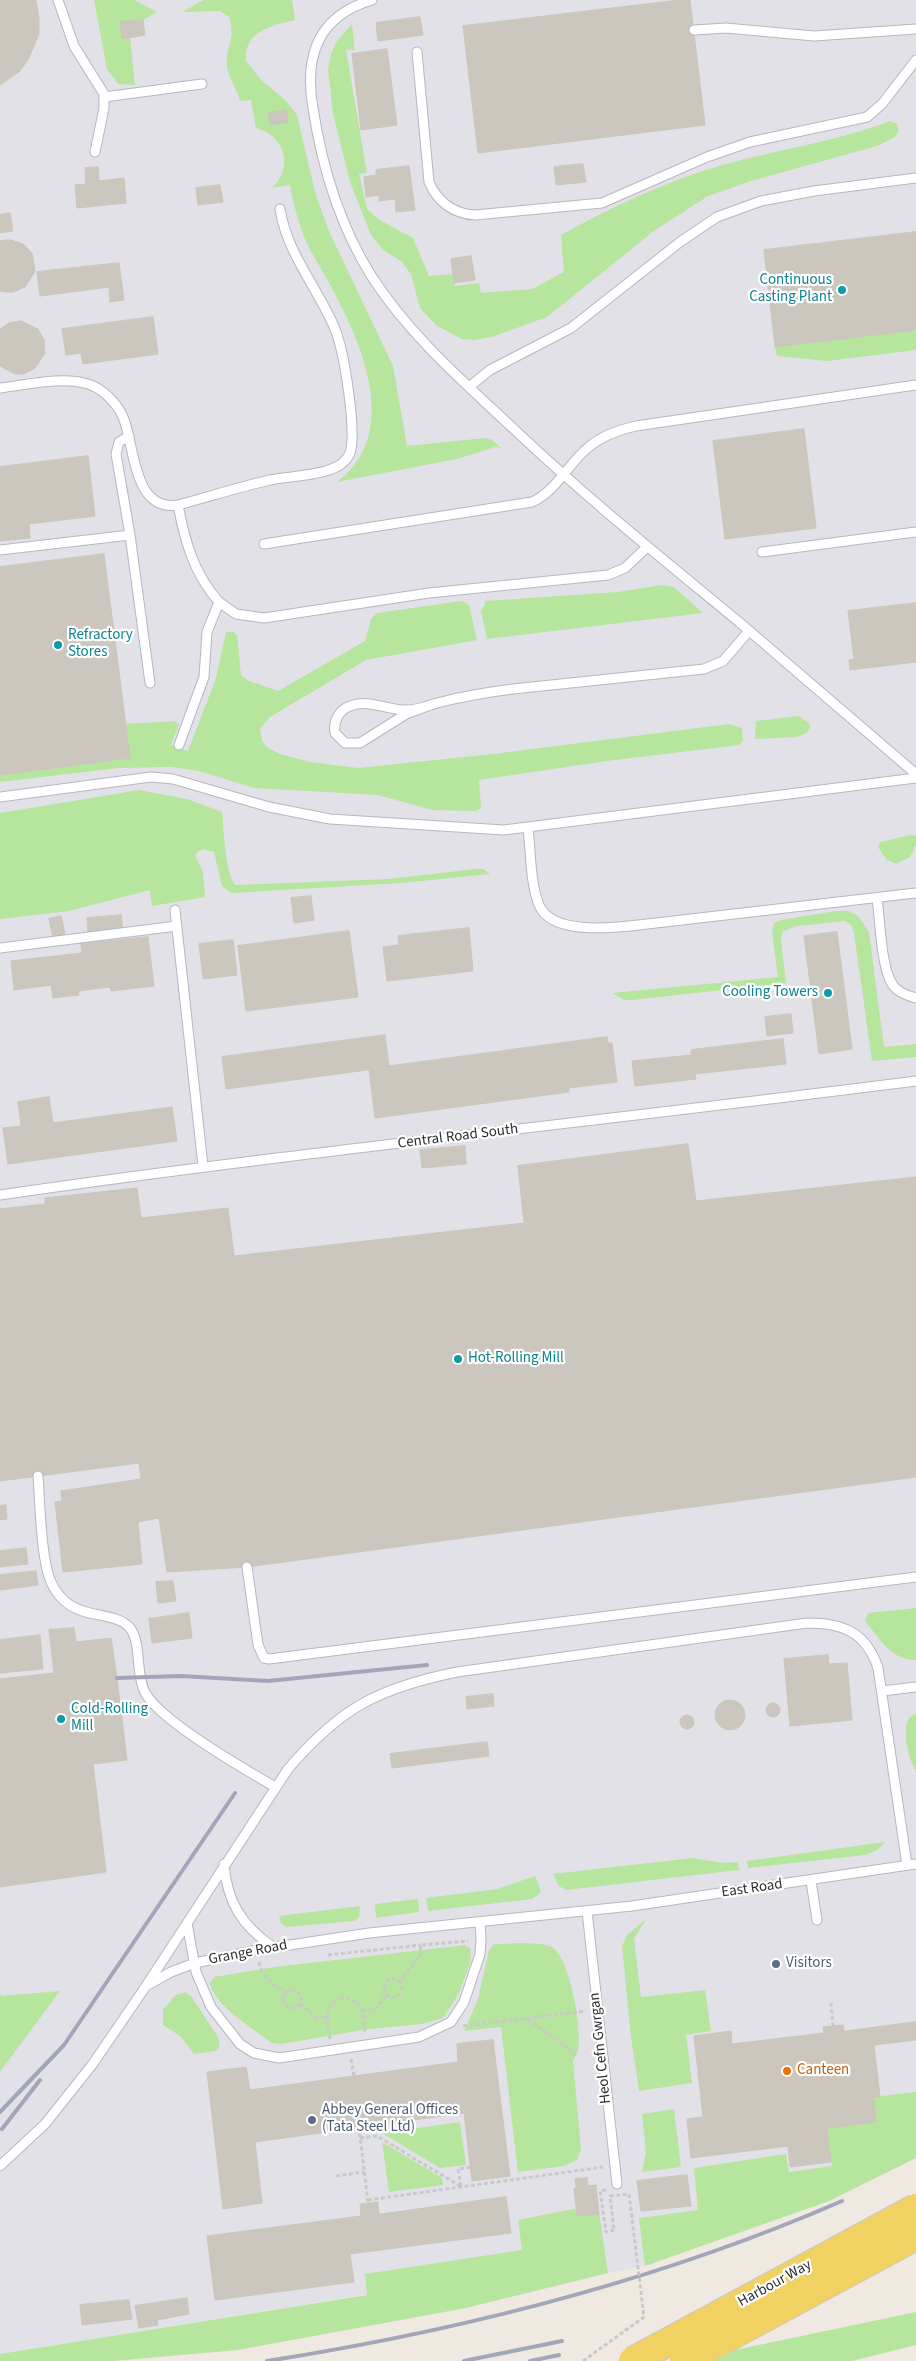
<!DOCTYPE html>
<html>
<head>
<meta charset="utf-8">
<style>
  body { margin:0 }
  canvas { display:block; background:#efe9e1 }
</style>
</head>
<body>
<canvas width="916" height="2361"></canvas>
<script>
const ctx = document.querySelector('canvas').getContext('2d');
ctx.lineJoin = 'round';
function fill(path, color) { ctx.fillStyle = color; ctx.fill(path, 'evenodd'); }
function trace(path, color, width, dash) { ctx.strokeStyle = color; ctx.lineWidth = width; ctx.lineCap = dash ? 'butt' : 'round'; ctx.setLineDash(dash || []); ctx.stroke(path); }
function drawText(font, color, halo, rows, align = 'center') {
  ctx.font = font + ' "Source Sans 3",sans-serif'; ctx.lineWidth = 4.5; ctx.setLineDash([]); ctx.textBaseline = 'middle'; ctx.strokeStyle = halo; ctx.fillStyle = color; for (const [text, x, y, turn = 0] of rows) {
    ctx.save(); ctx.translate(x, y); ctx.rotate((+turn || 0) * Math.PI / 180); ctx.textAlign = isNaN(turn) ? turn : align; if (halo) ctx.strokeText(text, 0, 0); ctx.fillText(text, 0, 0); ctx.restore();
  }
}
fill(new Path2D(`
  M0,0h916v2131l-264,133 -44,9 -6,-35 -202,51 -400,65z`), '#e3e1e8');
fill(new Path2D(`
  M94,0h40l23,12 -14,8 -23,3 2,16 8,-1 5,47 -17,-1 -11,-15z
  M204,0h88l3,20c-22,5 -52,11 -49,41l15,19 24,20 12,15 18,77 13,37 65,137 14,80 78,-8 7,2 9,8 -6,-1 -38,12 -120,23c61,-46 29,-128 0,-184 -10,-21 -24,-40 -33,-61 -6,-16 -11,-34 -14,-52l-18,3c22,-20 13,-53 -16,-60l-5,-28 -11,1c-3,-12 -11,-22 -13,-34 -3,-18 10,-28 2,-50l-9,-6 -38,1z
  M352,24l3,26h-9l21,123 -8,1 8,35 11,10 35,19 16,38 24,-2 2,12 24,-3 2,10 51,-4 32,-17 -3,-37c45,-25 93,-48 142,-64 61,-20 127,-27 187,-50l7,3 2,6 -4,7 -18,9 -126,35 -43,15 -54,35 -107,86 -55,20 -18,3 -12,-1 -25,-13 -17,-18 -9,-34 -10,-13 -18,-11 -12,-15 -21,-53 -17,-68 -5,-45 3,-15 5,-12z
  M916,330v20l-89,11 -50,-5 -2,-9z
  M661,585l13,2 29,26 -216,26 -6,-28 5,-10 132,-9z
  M462,601l7,4 8,35 -111,20 -96,57 -10,12 2,12 5,6 13,7 30,8 48,6 135,-14 236,-30 13,4 1,12 -4,5 -132,16 -128,19 2,25v3l-6,3 -43,-1 -54,-15 -124,-7 -55,-17 -28,-4 -52,1 -119,14v-7l129,-17 -4,-34 49,-3 5,3 -8,21 17,6 28,-73 10,-46h8l3,3 4,40 6,5 31,11 87,-50 6,-22 6,-6z
  M799,716l10,7 1,4 -3,6 -10,4 -42,2 1,-18z
  M139,790l48,9 35,13c2,15 3,65 14,73l152,-6 88,-10h7l7,5 -89,9 -169,10 -10,-7 -8,-34 -10,-3 -7,3 -1,5 7,15 2,25 -53,9 -2,-16 -81,21 -69,8v-106z
  M911,835l5,1v9l-6,12 -14,7 -9,-4 -9,-13 2,-5z
  M836,911h12l10,5 11,16 15,115 32,-3v13l-44,4 -18,-128 -3,-8 -6,-4 -48,5 -14,5 -2,8 5,44 -153,17h-9l-12,-7 166,-16 -6,-45 2,-9 7,-3z
  M916,1608v52c-24,1 -37,-22 -51,-39l3,-8z
  M916,1713v57c-8,-9 -14,-42 -7,-52 1,-1 6,-4 7,-5z
  M885,1842l-8,8 -12,5 -117,13 -1,-7z
  M692,1858l32,5 14,-1 1,8 -173,20 -7,-4 -6,-12z
  M535,1876l6,15 -4,5 -5,3 -104,12 -2,-13 71,-9z
  M418,1899l1,13 -43,6 -1,-14z
  M360,1906l-1,11 -5,4 -68,6 -5,-4 -2,-7z
  M646,1919l-12,20 7,58 64,-7 6,41 -25,4 6,48 -53,8 -8,-54 -9,-91 5,-11z
  M494,1944c13,0 48,-3 58,3 18,11 31,85 26,103 -1,4 -4,8 -5,11l8,88 -4,11 -13,6 -46,6 -17,-145 -37,4 14,-32 11,-49z
  M465,1945l5,3 1,13 -12,32 -15,24 -4,2 -18,5 -53,5 -88,15 -9,-1c-17,-13 -59,-38 -62,-60l4,-6 61,-10z
  M0,1991l1,5 59,-5 -60,81z
  M185,1992l6,4 27,41 2,9 -4,5 -22,3 -14,-18 -17,-11v-16l13,-14z
  M916,2092v66l-87,43 -184,65 -6,-48 59,-8 -4,-42 92,-14 3,18 43,-6 -5,-38 49,-6 -3,-25z
  M674,2109l7,58 -39,5 4,-20 -4,-38z
  M460,2122l6,43 -26,3 -58,-35z
  M382,2142l60,36 1,7 -54,7z
  M598,2204l10,69 -142,35 -228,42 -125,11h-113v-7l367,-59 -2,-21 157,-24 -4,-30z
  M916,2312v33l-64,16h-137l20,-11z`), '#b6e59e');
const building = new Path2D(`
  M0,0h36l3,19v15l-11,26 -9,12 -19,13z
  M680,0h10l15,125 -227,28 -15,-127z
  M420,17l3,18 -45,6 -2,-18z
  M143,20l2,15 -23,4 -2,-17z
  M387,49l10,76 -36,5 -9,-76z
  M286,110l2,12 -18,3 -2,-12z
  M583,164l3,18 -30,3 -2,-18z
  M409,166l6,44 -19,2 -1,-13 -16,2v-6l-13,2 -2,-20 12,-2v-5z
  M98,167l1,14 25,-3 2,25 -49,5 -2,-23 11,-1 -1,-16z
  M220,185l3,17 -25,3 -2,-17z
  M10,213l3,18 -13,2v-18z
  M916,232v98l-141,17 -11,-97z
  M11,240l12,4 9,9 3,18 -10,16 -12,5h-8l-5,-1v-50z
  M471,256l4,24 -21,3 -3,-24z
  M119,263l5,37 -14,2 -1,-15 -69,9 -3,-24z
  M153,317l5,37 -75,10 -2,-11 -15,2 -4,-26z
  M21,321l17,8 6,11 1,13 -10,15 -11,6h-9l-15,-8v-37l9,-6z
  M804,429l12,99 -91,11 -12,-98z
  M88,456l7,60 -66,8 1,14 -30,3v-74z
  M104,554l26,204 -130,17v-208z
  M916,603v59l-66,8 -1,-10 5,-1 -6,-48z
  M311,896l3,24 -20,3 -3,-25z
  M121,915l2,15 -35,4 -1,-16z
  M61,916l4,18 -12,3 -4,-18z
  M469,928l4,43 -86,10 -4,-34 16,-2 -1,-9z
  M349,931l9,66 -112,14 -8,-65z
  M837,932l15,117 -33,5 -15,-118z
  M148,937l6,49 -43,5 -1,-4 -32,4 1,4 -26,3 -2,-13 -37,5 -3,-29 71,-8 -1,-9z
  M233,940l4,35 -34,4 -4,-35z
  M791,1014l2,19 -26,3 -2,-19z
  M385,1035l4,32 -163,22 -4,-32z
  M607,1037l1,6h4l5,39 -48,6v4l-194,26 -6,-49z
  M783,1039l3,25 -91,10 1,5 -61,7 -3,-25 59,-6v-5z
  M49,1097l4,26 119,-16 5,34 -169,23 -5,-36 18,-2 -3,-24z
  M688,1144l8,57 220,-24v300l-669,90 -80,5 -8,-54 -21,4 4,42 -79,8 -8,-70 7,-1 -1,-10 80,-12 -2,-16 -139,18v-272l45,-5v-6l92,-10 4,30 87,-10 6,48 290,-33 -6,-57z
  M465,1146l1,18 -44,4 -2,-18z
  M6,1505l1,14 -7,1v-14z
  M26,1548l2,16 -28,3v-16z
  M36,1571l2,14 -38,5v-15z
  M173,1581l3,20 -18,2 -2,-21z
  M189,1613l3,25 -40,5 -3,-24z
  M74,1628l2,14 35,-4 6,40 10,82 -34,4 13,108 -106,15v-208l54,-6 -5,-43z
  M40,1635l3,34 -43,4v-33z
  M828,1655l1,9 18,-1 5,57 -62,6 -6,-67z
  M493,1694l1,12 -27,3 -1,-12z
  M715 1715a15 15 0 1 1 30 0a15 15 0 1 1-30 0Z
  M766 1710a7 7 0 1 1 14 0a7 7 0 1 1-14 0Z
  M680 1722a7 7 0 1 1 14 0a7 7 0 1 1-14 0Z
  M487,1742l2,14 -97,12 -2,-14z
  M916,2022v18l-42,5 6,52h-7l3,25 -49,6 4,34 -41,5 -2,-21 -97,12 -4,-39 16,-2 -9,-81 37,-5 1,13 92,-11 -1,-6 20,-2 1,6z
  M493,2040l17,136 -38,5 -8,-68 -209,29 7,61 -39,6 -16,-137 39,-5 4,23 208,-28 -1,-18z
  M687,2175l4,31 -50,5 -4,-30z
  M587,2178l1,8 8,-1 3,29 -22,2 -3,-27 2,-1 -1,-9z
  M506,2197l5,36 -161,21 4,28 -139,18 -8,-64 154,-20 -1,-12 18,-2 1,12z
  M187,2298l2,16 -32,6 1,5 -19,3 -4,-22z
  M129,2300l3,19 -50,6 -2,-20z`);
fill(building, '#cbc7bf');
trace(building, '#cbc5ba', 1);
const service = new Path2D(`
  M58,0l16,46 30,48v14l-9,44
  M372,0c-54,16 -68,56 -59,108 9,59 27,118 59,169 39,60 93,106 145,155 71,67 147,128 222,190 59,50 118,102 177,152
  M694,30l32,-2 88,8 102,-7
  M417,52l12,130c8,19 24,32 46,33l127,-12 105,-46 43,-15 117,-25 15,-13 34,-44
  M104,97l98,-13
  M469,387l21,-17 81,-42 109,-86 37,-25 44,-16 53,-10 102,-13
  M0,388c27,-3 61,-12 88,-4 14,4 29,19 35,33 12,27 9,95 55,88 7,37 16,69 41,97l-12,30 -3,45 -25,68
  M129,436l-10,6 -3,12 14,81 20,148
  M178,505c30,-8 61,-18 92,-25 21,-4 51,-4 70,-15 4,-3 8,-7 10,-12 7,-22 -6,-102 -15,-124 -17,-41 -48,-75 -55,-120
  M264,544l268,-42c25,-11 36,-39 58,-56 13,-11 29,-16 46,-20l280,-41
  M0,550l130,-15
  M762,552l154,-20
  M219,602l17,12 28,4 165,-25 179,-18 17,-7 22,-21
  M433,704l-27,10 -46,29h-15l-10,-10c-2,-12 4,-23 15,-27 17,-7 36,3 54,4 13,1 25,-5 37,-8 24,-6 48,-10 72,-13l191,-20 19,-8 26,-30
  M0,797l151,-20 22,2 96,28 61,12 174,11 412,-52
  M528,828c3,25 2,54 11,77 14,34 88,21 117,18l260,-30
  M877,898c3,21 4,66 14,84 5,10 15,13 25,16
  M175,910l28,256
  M0,948l177,-22
  M0,1195c305,-44 611,-75 916,-114
  M38,1476c2,27 3,83 13,106 6,13 15,23 29,28 14,6 39,5 50,18 12,15 5,48 16,66 16,28 100,76 129,93
  M247,1567l11,78 6,13 5,1 647,-82
  M882,1691l34,-4
  M224,1864c3,38 18,62 49,83
  M811,1881l6,39
  M587,1911l30,273
  M187,1923l9,49 15,35 29,37 14,9 25,5 140,-21 32,-15 13,-20 16,-48 1,-15 -1,-17
  M146,1986l142,-217c53,-62 91,-81 169,-97l350,-49c36,0 59,9 71,45l29,197
  M0,2166l45,-42 47,-59 54,-79 25,-14 24,-9 62,-13 112,-17 263,-27 284,-42`);
trace(service, '#b4b7c1', 11);
trace(new Path2D(`
  M328,1955l93,-10
  M259,1962c3,16 15,22 26,31
  M384 1988a9 9 0 1 1 18 0a9 9 0 1 1-18 0Z
  M399,1982l21,-26 1,-11 47,-4
  M283 1999a9 9 0 1 1 18 0a9 9 0 1 1-18 0Z
  M831,2003l2,23
  M300,2004l16,13h12
  M362,2011l12,-1 13,-15
  M527,2019l49,35
  M463,2026l123,-15
  M330,2039c-1,-8 -4,-19 -2,-28 4,-16 27,-17 33,-3 3,7 3,17 4,24
  M351,2059l3,17
  M359,2127l9,76
  M360,2138l17,-2 83,50
  M336,2176l28,-4
  M461,2186l-3,-17 13,-2
  M606,2190l-6,1 6,41 8,-2
  M368,2200l235,-33`), '#c9c9c9', 3, [4, 2.5]);
trace(service, '#fff', 9);
trace(new Path2D(`
  M117,1678l64,-2 87,5 159,-16
  M0,2112l64,-67 171,-252
  M2,2129l38,-49
  M267,2361c198,-31 391,-80 575,-160
  M464,2361l98,-20
  M530,2361l29,-6`), '#a3a6b8', 4);
const primaryBridge = new Path2D(`
  M633,2361l283,-153
  M684,2361l232,-125`);
trace(primaryBridge, '#c9c9c9', 30, []);
trace(new Path2D(`
  M583,2361l61,-44 -15,-123 -19,2 4,34`), '#c9c9c9', 3, [4, 2.5]);
trace(primaryBridge, '#f2d163', 28);
for (const [x, y, r, color] of [
  [842,290,5,"#0f9aa8"],
  [58,645,5,"#0f9aa8"],
  [828,993,5,"#0f9aa8"],
  [458,1359,5,"#0f9aa8"],
  [61,1719,5,"#0f9aa8"],
  [776,1964,5,"#5c6f8a"],
  [787,2071,5,"#e8710a"],
  [312,2120,5,"#5c6f8a"]
]) { const dot = new Path2D(); dot.arc(x, y, r, 0, 2 * Math.PI); ctx.fillStyle = color; ctx.fill(dot); trace(dot, '#fff', 2); }
drawText('15px', '#0d838f', '#fff', [
  ["Continuous",832,281,"right"],
  ["Casting Plant",832,298,"right"],
  ["Refractory",68,636],
  ["Stores",68,653],
  ["Cooling Towers",818,993,"right"],
  ["Hot-Rolling Mill",468,1359],
  ["Cold-Rolling",71,1710],
  ["Mill",71,1727]
], 'left');
drawText('15px', '#2e2e2e', '#fff', [
  ["Central Road South",458,1137,-7],
  ["East Road",752,1889,-8],
  ["Grange Road",248,1953,-11],
  ["Heol Cefn Gwrgan",601,2048,-96],
  ["Harbour Way",775,2284,-29]
]);
drawText('15px', '#4e5e75', '#fff', [
  ["Visitors",786,1964],
  ["Abbey General Offices",322,2111],
  ["(Tata Steel Ltd)",322,2128]
], 'left');
drawText('15px', '#c56008', '#fff', [
  ["Canteen",797,2071]
], 'left');
</script>
</body>
</html>
